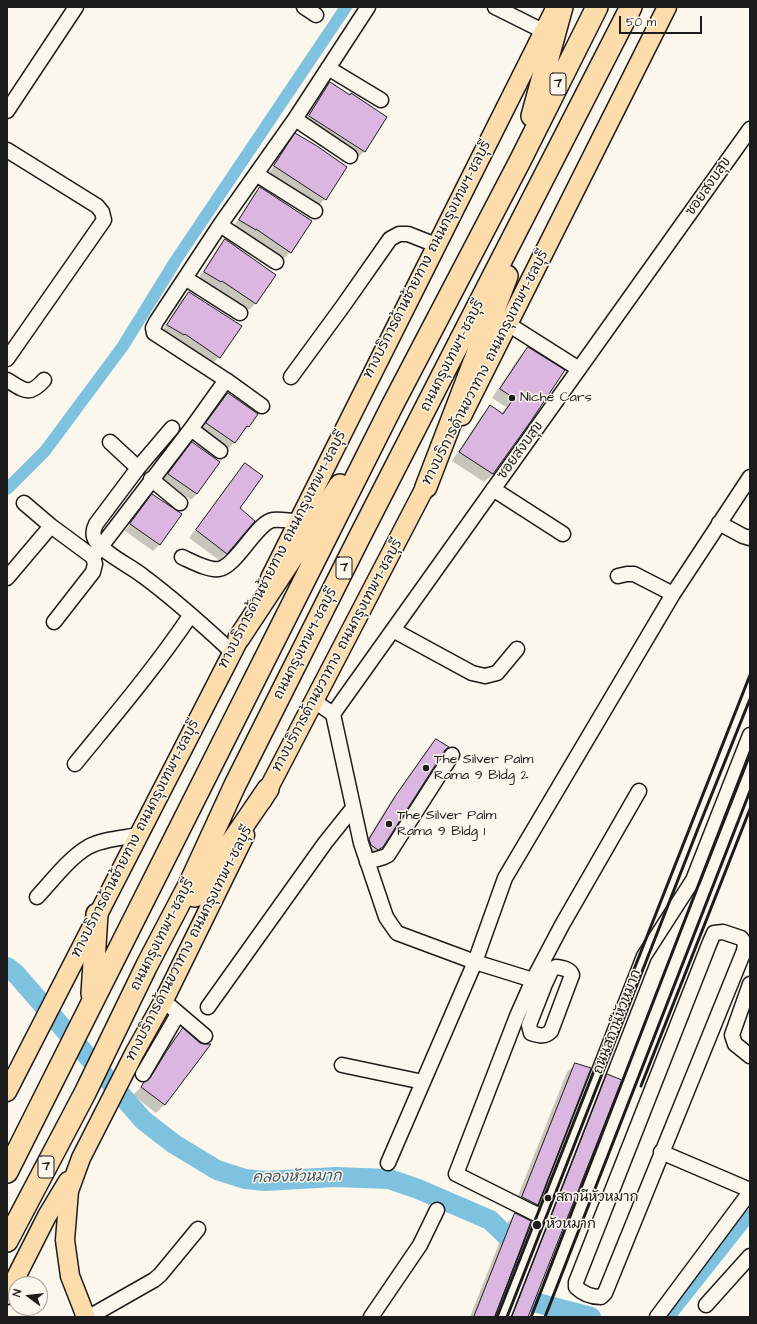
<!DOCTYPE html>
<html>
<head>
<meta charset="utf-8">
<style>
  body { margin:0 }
  #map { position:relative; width:757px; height:1324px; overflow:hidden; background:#fbf7ec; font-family:"Architects Daughter",sans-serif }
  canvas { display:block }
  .frame { position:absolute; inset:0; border:8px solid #1c1c1c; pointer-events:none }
  .north { position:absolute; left:8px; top:1276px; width:40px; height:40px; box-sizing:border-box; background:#fbf7ec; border:1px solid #a29f99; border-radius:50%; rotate:285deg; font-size:11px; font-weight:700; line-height:16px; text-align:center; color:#1c1c1c }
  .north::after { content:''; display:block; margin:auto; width:14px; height:18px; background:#1c1c1c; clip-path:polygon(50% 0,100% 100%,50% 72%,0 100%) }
  .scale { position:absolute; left:619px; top:16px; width:83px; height:18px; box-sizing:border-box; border:2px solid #1c1c1c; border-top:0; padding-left:5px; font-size:12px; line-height:14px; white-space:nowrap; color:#1c1c1c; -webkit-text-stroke:3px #fbf7ec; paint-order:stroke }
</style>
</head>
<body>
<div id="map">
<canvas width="757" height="1324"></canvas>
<div class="frame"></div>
<div class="north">N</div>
<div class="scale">50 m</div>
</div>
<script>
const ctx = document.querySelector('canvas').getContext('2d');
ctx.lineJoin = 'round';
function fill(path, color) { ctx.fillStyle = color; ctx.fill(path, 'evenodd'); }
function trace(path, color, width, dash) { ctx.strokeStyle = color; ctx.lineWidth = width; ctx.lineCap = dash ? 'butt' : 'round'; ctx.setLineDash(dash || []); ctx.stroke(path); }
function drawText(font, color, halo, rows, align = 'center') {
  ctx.font = font + ' "Architects Daughter","Playpen Sans Thai",sans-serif'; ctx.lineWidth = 3; ctx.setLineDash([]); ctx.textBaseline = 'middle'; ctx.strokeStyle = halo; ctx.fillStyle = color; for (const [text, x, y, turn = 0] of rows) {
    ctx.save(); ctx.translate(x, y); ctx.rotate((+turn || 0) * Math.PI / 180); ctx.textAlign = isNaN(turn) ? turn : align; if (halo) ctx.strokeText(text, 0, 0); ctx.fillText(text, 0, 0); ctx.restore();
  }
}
fill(new Path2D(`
  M330,84l35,67 -7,6 -54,-35 20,-32z
  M296,135l37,53 -14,18 -50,-33 20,-32z
  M260,188l30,64 -6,7 -35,-24v1l-15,-10 20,-32z
  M226,240l48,35 -19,29 -6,6 -34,-23 -1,1 -15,-10 20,-32z
  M189,293l30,64 -6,6 -35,-24 -1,2 -15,-10 20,-32z
  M528,348l3,72 -38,54 -9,8 -32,-21 30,-46 8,-8 11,7 5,-7 -14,-9 28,-42z
  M228,395l20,31 -6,6 -8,11 -6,6 -28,-19 21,-29z
  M192,444l5,50 -6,6 -29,-20z
  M245,464l-7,44 -11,45 -8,7 -30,-22 49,-66z
  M152,495l8,49 -7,7 -28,-20 21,-30z
  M436,740l7,12 -62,96 -6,6 -3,2 -9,-10 27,-44 40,-56z
  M183,1030l-18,74 -9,9 -23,-18 12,-12 13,-22 16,-23z
  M576,1064l14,5 -53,136 -9,8 -14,-7 53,-134z
  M607,1075l-80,242h-19l91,-233z
  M516,1214l-22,103h-24l37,-94z`), '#0003');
trace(new Path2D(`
  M7,489l38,-38 78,-105 53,-86 170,-253
  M669,1317l81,-102`), '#7fc2e0', 12);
trace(new Path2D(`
  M7,967l9,7 127,146 31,24 43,26 28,9 20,2 71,-4 53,2 29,10 72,31 27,26 -10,49 84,22`), '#7fc2e0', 20);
const building = new Path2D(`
  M330,82l20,13 1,-2 36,24 -22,35 -56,-36z
  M295,133l22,13 30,21 -21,33 -52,-34z
  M260,187l52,34 -21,32 -35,-24v1l-17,-10z
  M225,239l51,36 -20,29 -34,-23 -1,1 -17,-10z
  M189,292l53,34 -22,32 -35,-24 -1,1 -17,-10z
  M528,347l37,23 -34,51 -38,53 -34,-22 31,-47 13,9 11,-16 -14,-9z
  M228,393l30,21 -9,13 -2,-1 -12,17 -29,-20z
  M192,442l28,20 -23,32 -29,-20z
  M245,463l18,13 -23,32 15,13 -28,33 -31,-24z
  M152,494l30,20 -22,31 -30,-21z
  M436,739l13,8 -4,3 -62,97 -5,3 -7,-5 -2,-6 27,-44z
  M183,1028l17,15 4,1h7l-46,61 -24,-18 3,-5 6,-4 16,-26z
  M575,1063l16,5 -53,137 -16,-8z
  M607,1074l15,6 -94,237h-16z
  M515,1213l16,8 -36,96h-21z`);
fill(building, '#dab6e0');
trace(building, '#1c1c1c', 1);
const minor = new Path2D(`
  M304,7l12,8
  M495,7l48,24
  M328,68l53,32
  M7,111l69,-104
  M295,119l55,37
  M7,150l90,56 5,6 2,8 -97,139
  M256,174l59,37
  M220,225l56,37
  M185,278l55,35
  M508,324l71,45
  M291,377l52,-71 47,-67 9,-5h9l28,11
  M7,380c17,10 22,17 37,0
  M226,380l36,26
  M172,428l-34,40 -42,56c-3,6 -4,11 0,17 10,14 33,24 47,35 31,23 60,49 89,76
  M191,429l29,22
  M110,442l28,26
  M151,479l29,24
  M493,489l70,45
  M24,503l27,23 42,31 2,7 -2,8 -39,50
  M719,523l24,13 7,2
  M93,557l98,-128 35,-49 -72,-47 -1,-5 3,-6 64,-97 75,-106 73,-112
  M182,557c9,4 27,14 37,12 17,-2 38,-47 54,-49 8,-1 17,1 25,1
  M618,576l9,-2h7l39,20
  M7,578l44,-52
  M393,630l79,43 13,3 12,-3 20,-24
  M314,701l19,13 28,129 25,74 4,6 7,10 78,29 58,18 -16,36 -61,158 86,43
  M333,714l417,-585
  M75,764c39,-48 80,-96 115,-148
  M367,862l17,-5 4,-2 64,-100
  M37,897c15,-16 32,-39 51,-50 15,-8 34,-9 51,-12
  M723,932l18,6 4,5 -1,8 -139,342 -4,4c-9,0 -18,-3 -25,-10v-5l134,-340 4,-9z
  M556,967c7,1 14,2 16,8l-21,56c-6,6 -11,5 -20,2l-2,-8 16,-41 7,-15z
  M533,980l29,-55 77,-134
  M750,984l-18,51 3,9 15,12
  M171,1007l34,29
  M208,1007l117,-164 28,-35
  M342,1065l81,17
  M143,1074l35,-60
  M661,1152l89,38
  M388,1163l87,-201 30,-84 168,-284 77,-117
  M706,1305l44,-49
  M89,1317l65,-37 6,-5 38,-46
  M371,1317l49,-72 17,-35
  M503,1317l141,-361 49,-76 57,-145
  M657,1317l93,-125`);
const major = new Path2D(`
  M462,416l205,-409
  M270,578l286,-571
  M262,801l170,-327
  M7,1092l239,-466
  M7,1295l40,-79 21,-35
  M86,1317l-16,-41 -5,-36 4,-49 12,-33 54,-106 29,-52 81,-165`);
const highway = new Path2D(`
  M532,116l30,-109
  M426,487l81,-211
  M239,638l101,-153
  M195,896l73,-107
  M92,994l5,-80
  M7,1172l385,-766 128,-245 77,-154
  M7,1241l78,-148 62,-128 42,-80 46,-100 124,-247 272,-531`);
trace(minor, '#1c1c1c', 17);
trace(major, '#1c1c1c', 21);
trace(highway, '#1c1c1c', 24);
trace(minor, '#fbf7ec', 14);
trace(major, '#fddcac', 18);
trace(highway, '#fddcac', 21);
trace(new Path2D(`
  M641,1086l109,-277
  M497,1317l253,-642
  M507,1317l192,-491 51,-127
  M531,1317l219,-565
  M545,1317l205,-526`), '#1c1c1c', 3);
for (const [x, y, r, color] of [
  [512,398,4,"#1c1c1c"],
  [426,768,4,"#1c1c1c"],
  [389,824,4,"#1c1c1c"],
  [548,1198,4,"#1c1c1c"],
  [537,1225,5,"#1c1c1c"]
]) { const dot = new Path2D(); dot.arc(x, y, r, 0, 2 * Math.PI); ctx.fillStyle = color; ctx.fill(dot); trace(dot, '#fbf7ec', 1.5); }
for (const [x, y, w] of [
  [558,84,16],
  [344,568,16],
  [46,1167,16]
]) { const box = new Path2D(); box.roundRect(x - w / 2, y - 11, w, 22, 3); ctx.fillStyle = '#fbf7ec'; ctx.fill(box); trace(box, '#1c1c1c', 1); }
drawText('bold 13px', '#1c1c1c', null, [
  ["7",558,84],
  ["7",344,568],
  ["7",46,1167]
]);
drawText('14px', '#1c1c1c', '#fbf7ec', [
  ["ซอยสงบสุข",709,187,-55],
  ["ทางบริการด้านซ้ายทาง ถนนกรุงเทพฯ-ชลบุรี",428,260,-63],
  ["ถนนกรุงเทพฯ-ชลบุรี",453,356,-63],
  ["ทางบริการด้านขวาทาง ถนนกรุงเทพฯ-ชลบุรี",486,368,-63],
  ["ซอยสงบสุข",521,451,-54],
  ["ทางบริการด้านซ้ายทาง ถนนกรุงเทพฯ-ชลบุรี",283,550,-63],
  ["ถนนกรุงเทพฯ-ชลบุรี",306,644,-63],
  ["ทางบริการด้านขวาทาง ถนนกรุงเทพฯ-ชลบุรี",338,656,-62],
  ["ทางบริการด้านซ้ายทาง ถนนกรุงเทพฯ-ชลบุรี",136,839,-63],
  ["ถนนกรุงเทพฯ-ชลบุรี",163,935,-63],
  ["ทางบริการด้านขวาทาง ถนนกรุงเทพฯ-ชลบุรี",190,944,-63],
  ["ถนนสถานีหัวหมาก",618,1022,-69]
]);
drawText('14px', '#1c1c1c', '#fbf7ec', [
  ["Niche Cars",520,398],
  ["The Silver Palm",434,760],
  ["Rama 9 Bldg 2",434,776],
  ["The Silver Palm",397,816],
  ["Rama 9 Bldg 1",397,832],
  ["สถานีหัวหมาก",556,1198],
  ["หัวหมาก",546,1225]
], 'left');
drawText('italic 15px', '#3f5661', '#fbf7ec', [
  ["คลองหัวหมาก",297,1178,-1]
]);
</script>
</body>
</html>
